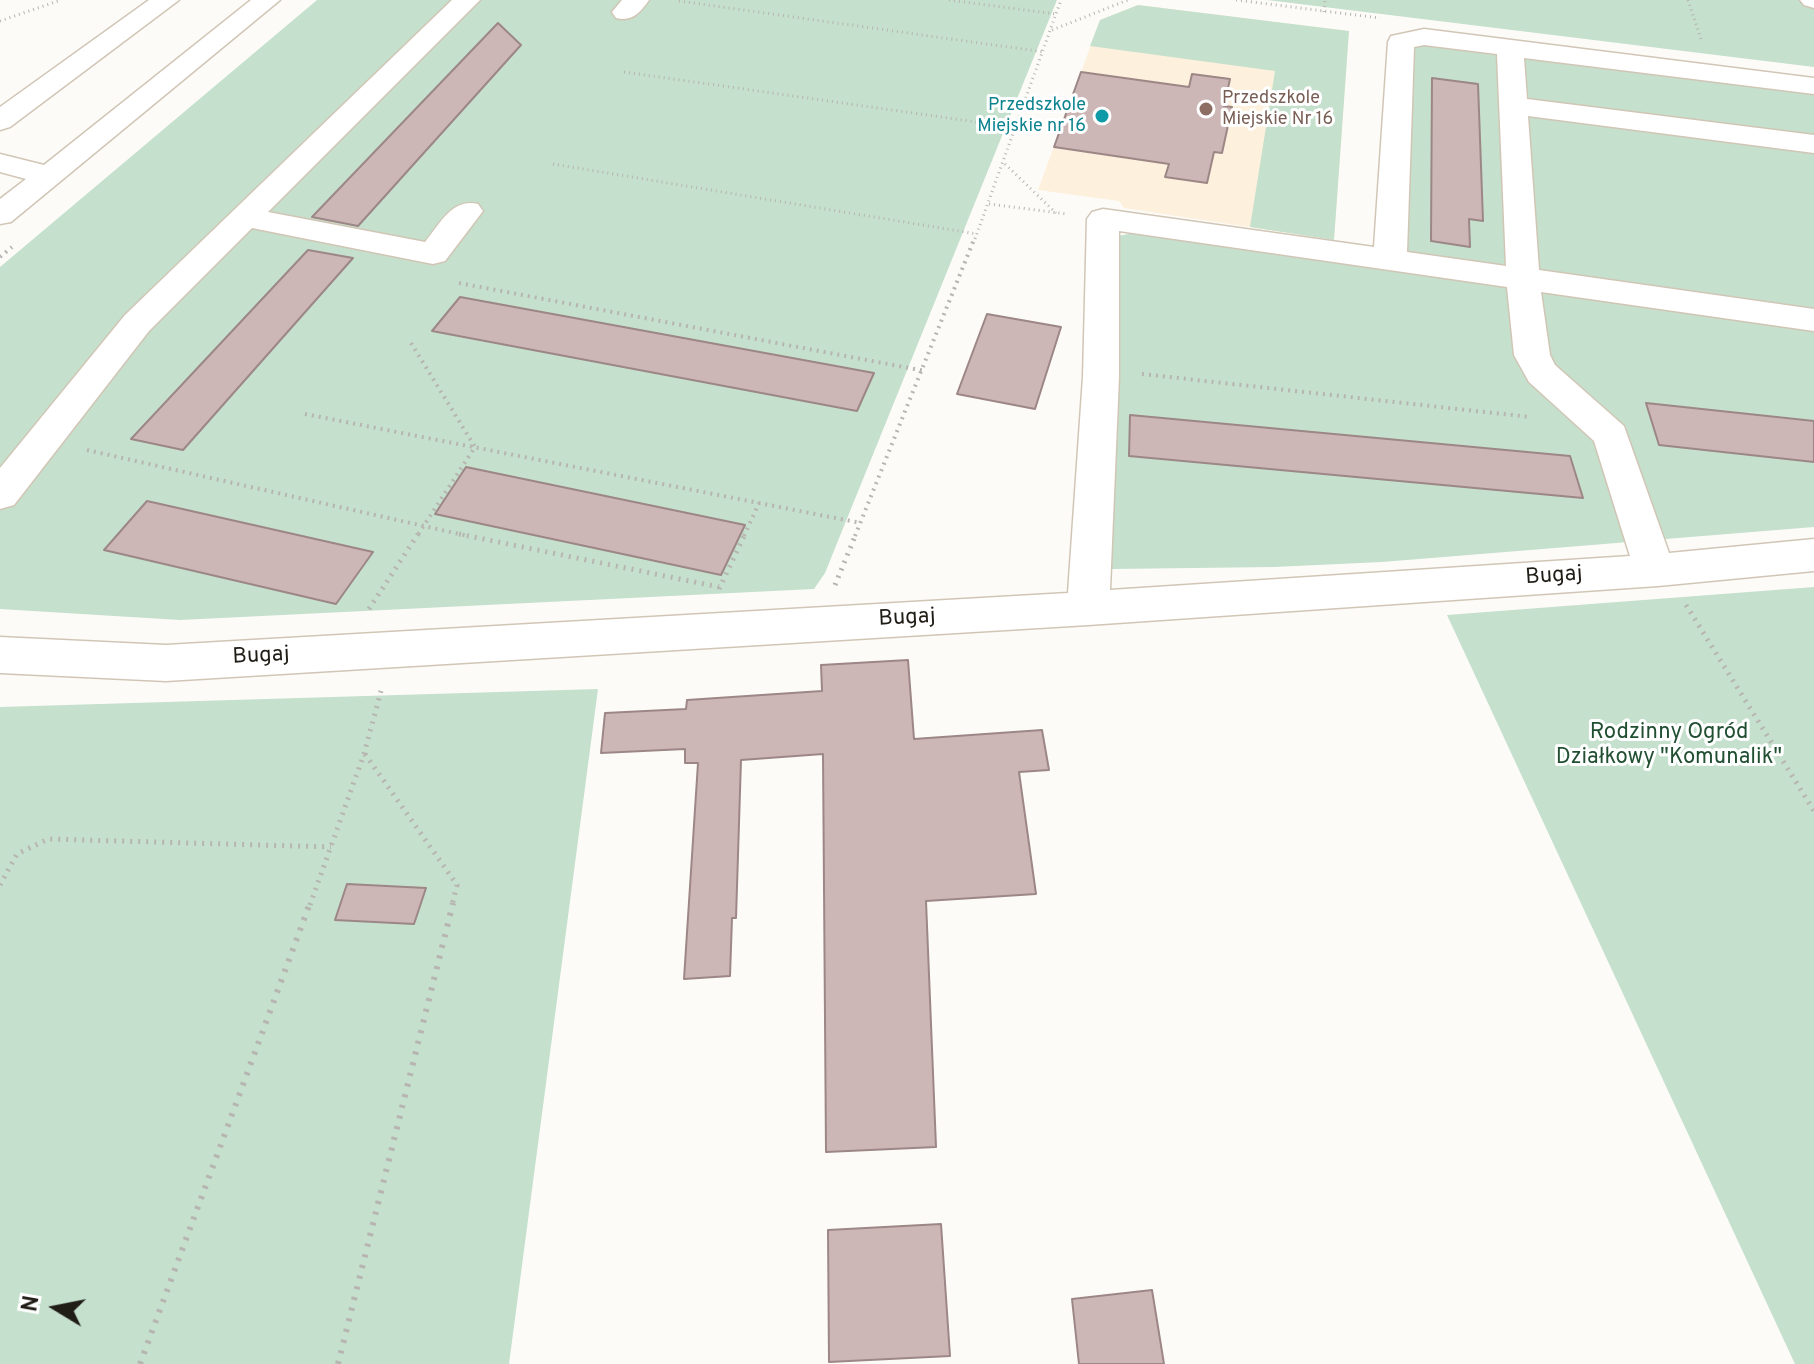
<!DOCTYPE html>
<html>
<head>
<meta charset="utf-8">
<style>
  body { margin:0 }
  #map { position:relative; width:1814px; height:1364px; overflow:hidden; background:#fdfbf8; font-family:Overpass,sans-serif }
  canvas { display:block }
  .north { position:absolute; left:16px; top:1268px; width:80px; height:80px; -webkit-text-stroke:6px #fff; paint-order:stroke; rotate:280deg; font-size:22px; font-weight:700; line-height:32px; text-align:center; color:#201c16 }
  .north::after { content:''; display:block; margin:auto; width:28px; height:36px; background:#201c16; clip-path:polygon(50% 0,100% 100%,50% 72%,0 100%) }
</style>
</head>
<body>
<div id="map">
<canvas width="1814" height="1364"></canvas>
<div class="north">N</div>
</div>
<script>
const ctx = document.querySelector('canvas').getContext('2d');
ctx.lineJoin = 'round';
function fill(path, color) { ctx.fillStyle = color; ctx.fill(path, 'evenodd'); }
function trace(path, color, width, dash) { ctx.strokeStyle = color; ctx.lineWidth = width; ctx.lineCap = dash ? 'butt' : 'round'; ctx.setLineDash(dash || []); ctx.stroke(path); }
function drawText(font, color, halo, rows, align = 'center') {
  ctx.font = font + ' Overpass,sans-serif'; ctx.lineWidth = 6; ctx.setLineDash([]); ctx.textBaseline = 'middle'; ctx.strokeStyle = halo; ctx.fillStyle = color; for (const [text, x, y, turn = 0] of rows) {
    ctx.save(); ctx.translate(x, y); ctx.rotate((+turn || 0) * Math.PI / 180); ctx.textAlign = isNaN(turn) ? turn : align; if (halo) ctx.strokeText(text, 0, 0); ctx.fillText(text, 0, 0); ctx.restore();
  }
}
fill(new Path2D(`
  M1138,5l211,26 -15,209 -210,-32 -5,-7 -81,-11 62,-170z`), '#fdf0dc');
fill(new Path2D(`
  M317,0h740l-232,573 -11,16 -634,31 -180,-11v-342z
  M1267,0h547v67z
  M1138,5l211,26 -15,209 -84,-13 25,-156 -185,-25 10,-26z
  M1421,43l393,49v435l-432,35 -108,5 -162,2 6,-333 21,-4 265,38 7,-224z
  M1814,587v777h-19l-348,-749z
  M598,689l-89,675h-509v-657z`), '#c5e0cc');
const building = new Path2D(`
  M498,23l23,22 -163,181 -46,-9z
  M1081,72l108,15 3,-13 38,5 -6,27 8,1 -10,46 -8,-1 -7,31 -42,-6 4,-13 -115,-17z
  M1432,78l46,6 5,137 -14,-2 1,28 -39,-6z
  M308,250l45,8 -170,192 -52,-11z
  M460,297l414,76 -17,38 -425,-80z
  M987,314l74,13 -26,82 -78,-15z
  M1646,403l168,18v41l-155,-17z
  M1130,415l440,41 13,42 -454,-42z
  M466,467l279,58 -24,50 -286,-61z
  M147,501l226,51 -37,52 -232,-54z
  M908,660l6,79 128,-9 7,40 -30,2 17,122 -110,7 10,246 -110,5 -3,-398 -82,6 -5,158h-4l-2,58 -46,3 14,-216h-13v-14l-84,4 4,-40 81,-4 1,-9 135,-9 -1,-26z
  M347,884l79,4 -12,36 -79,-4z
  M941,1224l9,132 -121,6 -1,-132z
  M1152,1290l12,74h-85l-7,-65z`);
fill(building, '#cdb7b6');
trace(building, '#9c8786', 2);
const minor = new Path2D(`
  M149,0h30l-169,127 -10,3v-23z
  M251,0h29l-269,222 -11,2v-25l26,-20 -26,-7v-18l44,11z
  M452,0h28l-212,212 157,30c15,-18 27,-44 53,-38l5,7 -38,50 -12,3 -181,-36 -103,103 -135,174 -14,4v-41l125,-153z
  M622,0h27c-9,13 -17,22 -33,18l-4,-6z
  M1800,0h14v8l-10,-3z
  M1424,29l390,49v16l-290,-36 3,41 287,36v18l-286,-37 11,154 275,39v22l-273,-39 9,63 5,10 69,61 45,127 145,-14v32l-156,15 -570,39 -922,56 -166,-8v-36l166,8 902,-52 15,-216 4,-158 5,-7 11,-3 271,38 14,-205 3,-6zM1424,45l73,9 9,212 -99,-14 7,-205zM1119,231l388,56 7,68 15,27 65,59 36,115 -520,34 9,-213z`);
trace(minor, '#d1c6b6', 3);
trace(new Path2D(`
  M949,0l107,14
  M1236,0l144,18
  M1688,0l13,39
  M679,1l365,51
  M1324,12l1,-12
  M0,21l61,-21
  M1052,30l76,-30
  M624,72l395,56
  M553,164l424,70
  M1005,164l51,49
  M989,204l78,10
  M975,239l86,-239`), '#b7b5b1', 3, [1, 4]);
trace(new Path2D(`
  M0,257l12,-10
  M459,283l466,88
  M411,343l64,104 -58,89
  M1142,374l388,43
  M305,414l556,109
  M87,450l381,86
  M744,536l15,-33
  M855,536l120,-299`), '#b7b5b1', 4, [2, 5]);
trace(new Path2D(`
  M459,534l260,53
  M835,585l21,-51
  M719,589l26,-55
  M1686,605l128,206
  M369,609l49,-75
  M365,754l92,131 -5,20
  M0,885l17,-31 31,-15 283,8
  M310,905l54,-151 17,-63`), '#b7b5b1', 5, [2, 6]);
trace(new Path2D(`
  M140,1364l170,-461
  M338,1364l115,-461`), '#b7b5b1', 6, [3, 8]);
fill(minor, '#fff');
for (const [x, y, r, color] of [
  [1206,109,8,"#8d6e63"],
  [1102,116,8,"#0f9aa8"]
]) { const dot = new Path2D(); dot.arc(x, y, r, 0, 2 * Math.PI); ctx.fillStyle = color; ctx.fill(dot); trace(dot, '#fff', 3); }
drawText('18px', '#785e54', '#fff', [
  ["Przedszkole",1222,99],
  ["Miejskie Nr 16",1222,120]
], 'left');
drawText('18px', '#0d838f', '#fff', [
  ["Przedszkole",1086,106],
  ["Miejskie nr 16",1086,127]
], 'right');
drawText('22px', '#201c16', '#fff', [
  ["Bugaj",1554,577,-4],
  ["Bugaj",907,619,-3],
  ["Bugaj",261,657,-3]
]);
drawText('22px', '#214f32', '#fff', [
  ["Rodzinny Ogród",1669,734],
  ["Działkowy \"Komunalik\"",1669,759]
]);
</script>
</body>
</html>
